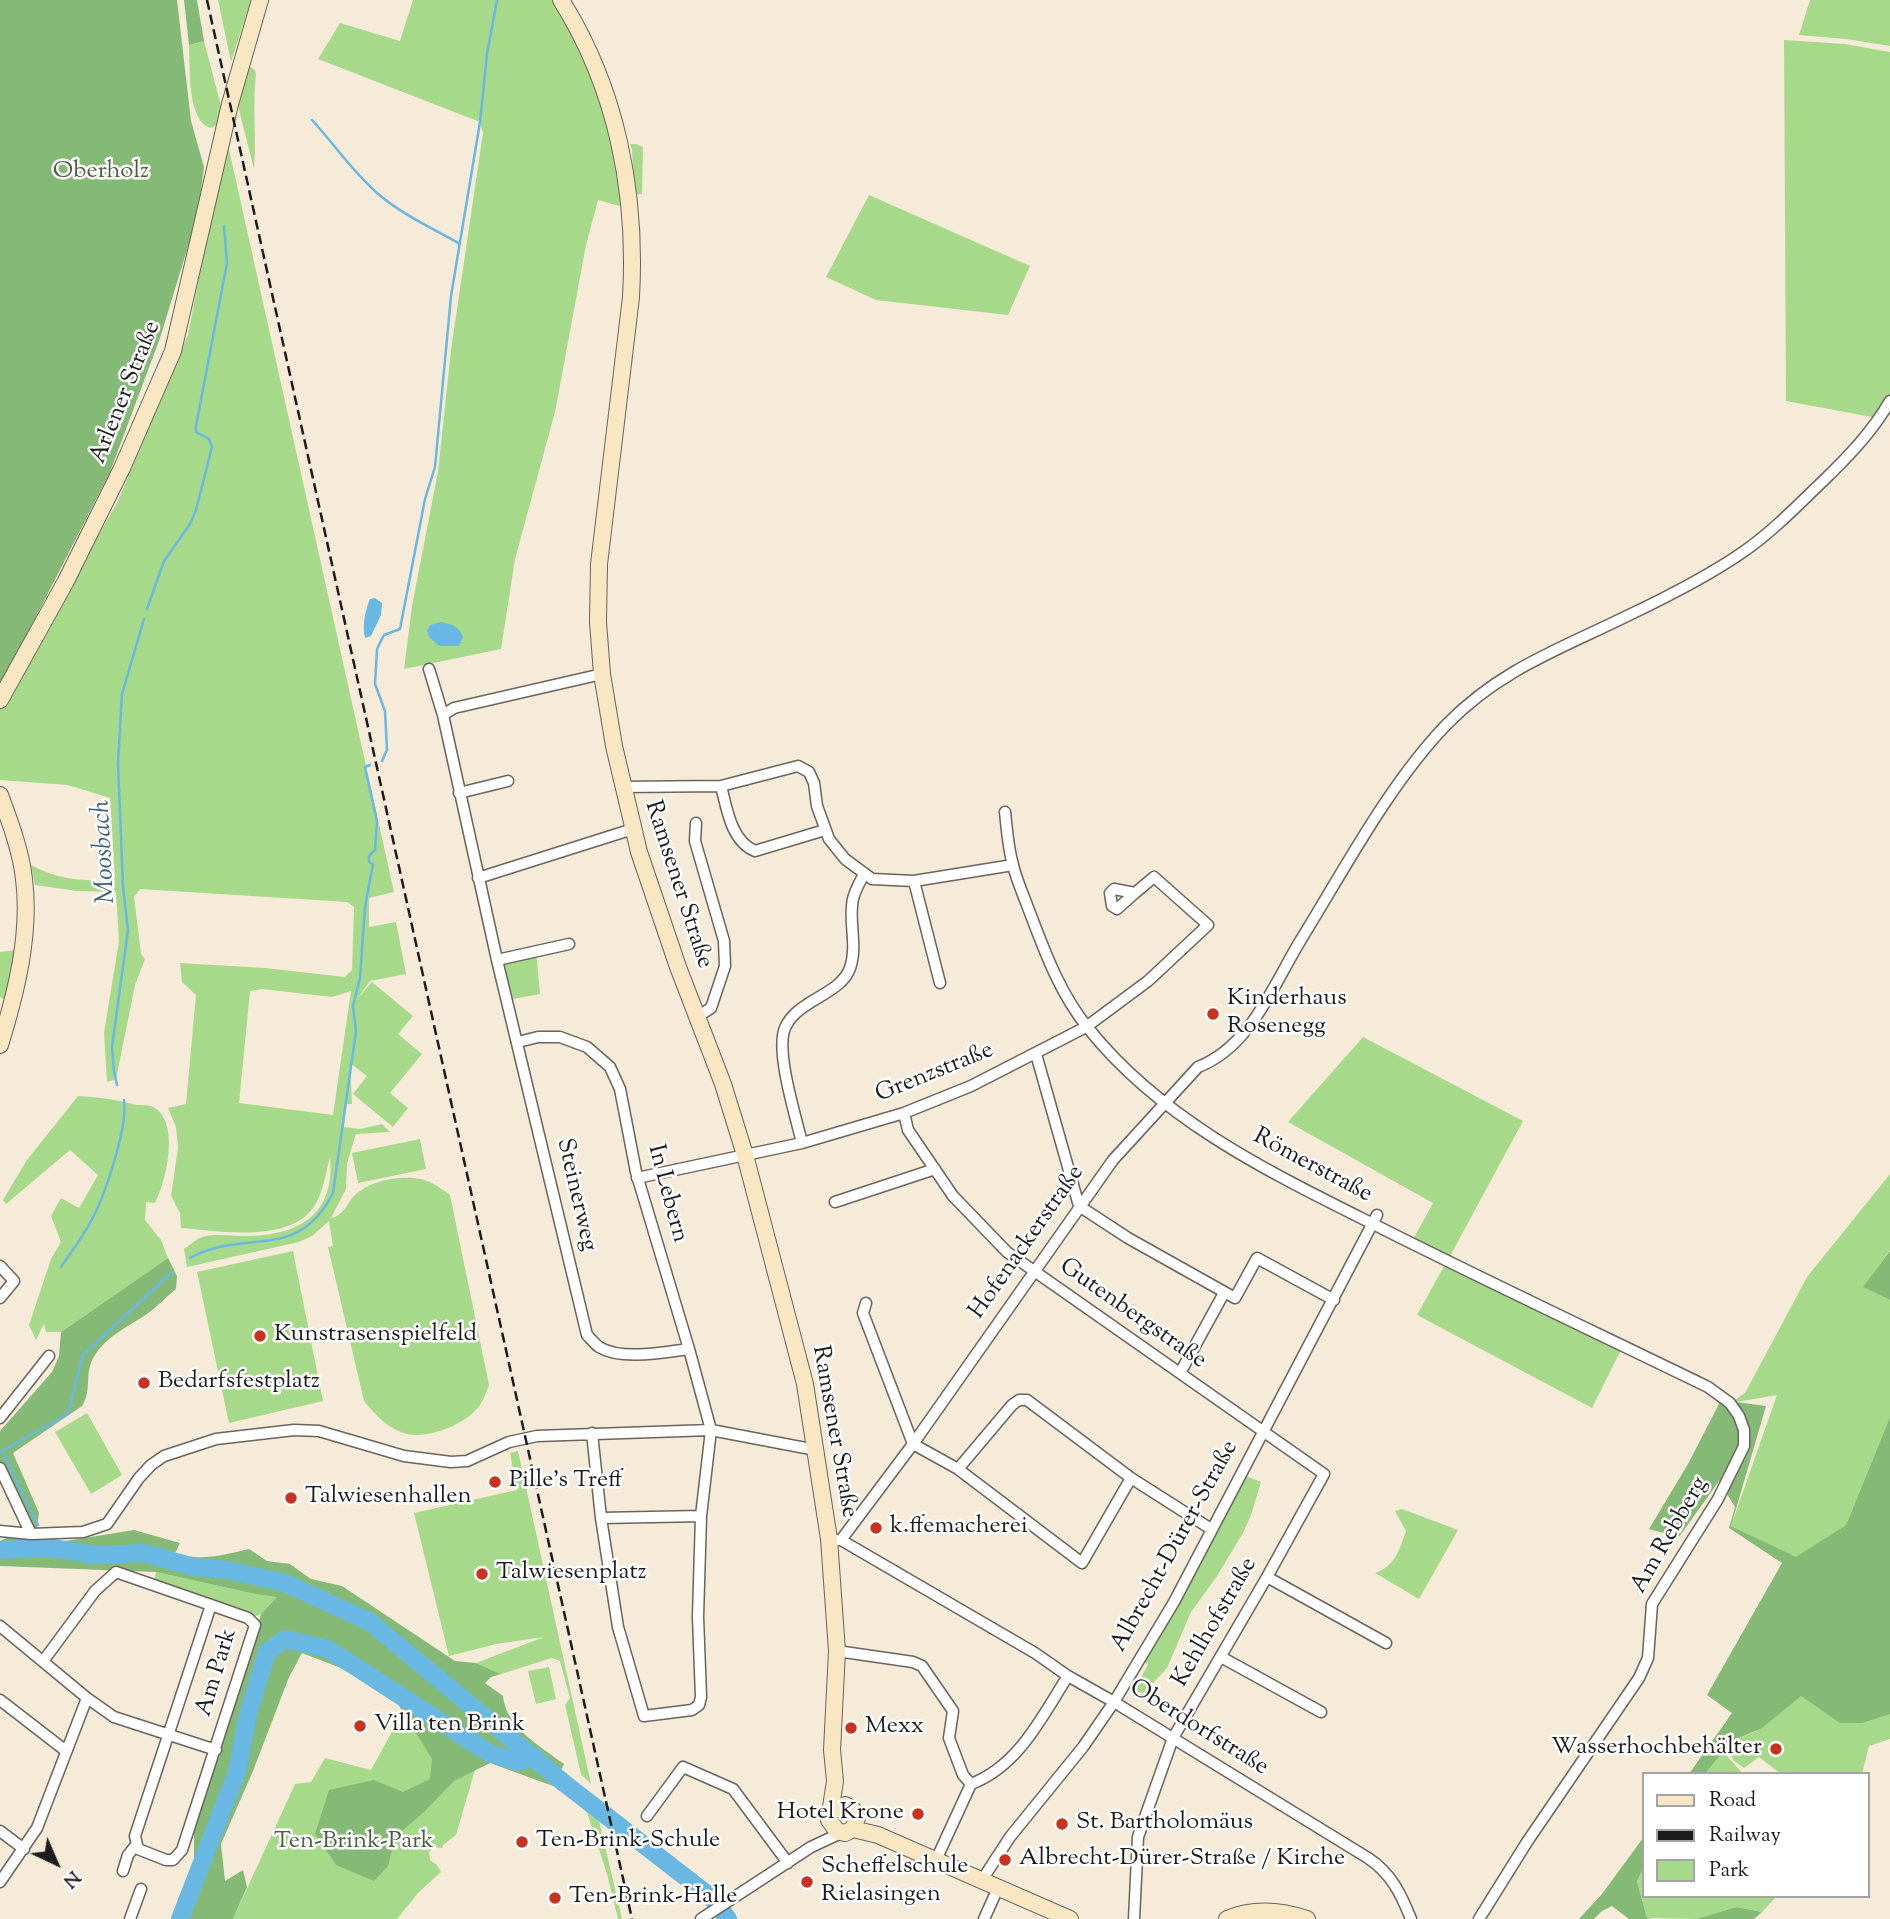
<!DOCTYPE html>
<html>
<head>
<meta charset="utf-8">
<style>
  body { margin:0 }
  #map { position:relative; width:1890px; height:1919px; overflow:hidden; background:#f5ebd8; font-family:"Sorts Mill Goudy",serif }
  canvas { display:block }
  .legend { position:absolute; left:1642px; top:1772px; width:228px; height:126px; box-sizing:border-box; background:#fff; border:2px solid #a4a4a4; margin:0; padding:9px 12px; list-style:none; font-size:21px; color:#1c1c1c }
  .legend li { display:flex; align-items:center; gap:14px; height:35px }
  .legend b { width:35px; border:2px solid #a4a4a4 }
  .north { position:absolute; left:21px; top:1828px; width:70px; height:70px; -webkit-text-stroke:5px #fff; paint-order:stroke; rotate:136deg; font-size:19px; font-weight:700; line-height:28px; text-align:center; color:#1c1c1c }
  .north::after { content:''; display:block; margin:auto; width:24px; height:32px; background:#1c1c1c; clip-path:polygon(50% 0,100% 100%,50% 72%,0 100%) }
</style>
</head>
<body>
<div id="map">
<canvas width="1890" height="1919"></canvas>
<ul class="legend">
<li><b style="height:9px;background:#f9e7c3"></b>Road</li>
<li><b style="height:9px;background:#1c1c1c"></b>Railway</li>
<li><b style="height:19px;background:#a6da8a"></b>Park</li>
</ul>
<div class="north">N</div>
</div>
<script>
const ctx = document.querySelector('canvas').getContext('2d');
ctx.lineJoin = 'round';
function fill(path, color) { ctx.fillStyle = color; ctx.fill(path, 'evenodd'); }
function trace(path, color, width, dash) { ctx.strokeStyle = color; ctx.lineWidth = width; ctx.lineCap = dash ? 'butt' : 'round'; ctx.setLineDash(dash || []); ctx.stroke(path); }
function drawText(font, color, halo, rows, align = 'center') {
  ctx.font = font + ' "Sorts Mill Goudy",serif'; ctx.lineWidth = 5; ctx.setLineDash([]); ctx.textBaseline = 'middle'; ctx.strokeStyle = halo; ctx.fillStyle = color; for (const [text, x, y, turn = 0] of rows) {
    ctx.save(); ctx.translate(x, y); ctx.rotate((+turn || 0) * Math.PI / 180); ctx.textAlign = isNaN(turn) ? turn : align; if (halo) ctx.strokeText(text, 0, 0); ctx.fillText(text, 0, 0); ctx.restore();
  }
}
fill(new Path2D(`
  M218,0h33l-20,62z
  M413,0h140l32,44 46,165 -33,-9 -12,45 -31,167 -40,147 -14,90 -97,20 8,-63 26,-134 13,-122 32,-217 -3,-11 -162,-63 22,-36 60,18z
  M1810,0h80v46l-44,-7 -47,-4z
  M1784,40l61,4 45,8v342l-13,24 -91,-17z
  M204,41l17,65 -4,19 -6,3c-24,-6 -21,-62 -22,-83z
  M249,66l6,4 1,4c-4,32 1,62 -2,95l-18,-71z
  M226,136l168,756 -25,6v29l27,-5 10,52 -36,7 -13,18 15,-17 41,34 -15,18 24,20 -32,39 18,15 -15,19 -40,-33 14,-18 -17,-13 2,41h-6l-2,23 16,2 22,-5 8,8 -34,2 -9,29 -1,26 -15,29c12,-2 15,-13 23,-22 16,-17 57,-24 78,-13 6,3 12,8 18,12l39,190c-3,7 -5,14 -9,20 -14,20 -57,37 -79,27 -16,-6 -27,-19 -37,-31l-36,-154 5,-1 -4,-25 -17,15 -13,6 -112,25 -3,-18c5,-3 12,-10 18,-12 12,-4 31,-1 43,-1 53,0 90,-21 85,-78 -5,16 -6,32 -15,47 -24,39 -95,26 -134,23l-1,-15 -9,-17 7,-48 -2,-21 -8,-19 18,-4 10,-109 -14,-13 -2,-19 85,5 80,9 7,-7 2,-63 -7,-5 -207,-13 -6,8 7,57 4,5 -10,26 -19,94 -9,3 -3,-49 15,-92 -3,-49 -39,-1 -42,-6 -4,-20c29,15 47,15 80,16l4,-3 -5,-80 -42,-13 -68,-5v-73l117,-204 71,-168zM262,989l70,8 19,-6 -18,124 -94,-12 11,-112z
  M630,144h6l7,3 -1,47 -8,1 -2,-46z
  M869,195l161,71 -22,49 -132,-15 -50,-23z
  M16,950l-8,52 -8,-5v-45z
  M536,951l4,43 -27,5 -9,-34z
  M1363,1037l160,84 -75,139 175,86 -31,62 -175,-93 30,-54 -36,-18 22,-40 -145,-81z
  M78,1096c19,1 35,3 54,8 7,2 14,0 21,3 28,14 13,75 2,96l-9,-1 -1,18 16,20 7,18 -107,74h-15l-2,-8 -8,16 -7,-15 22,-66 10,-17 -10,-26 10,-18 18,10 19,-33 -28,-25 -64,54 -3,-4 24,-40z
  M420,1139l6,30 -68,14 -6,-30z
  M1890,1174v76l-26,37 26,13v117l-44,108 -50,33 -65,-32 46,-131 -47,8 15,-10 62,-116z
  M293,1251l30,150 -94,22 -32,-151z
  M87,1413l35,62 -31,19 -36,-62z
  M518,1451l73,333 -10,-10 -16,-69 5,-7 -10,-37 -8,-3 -51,16 -25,-11 68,-26 -48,7 -47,12 -35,-143 103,-23 -7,-37z
  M1246,1476l15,6 -10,33 -8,18 -26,43 -26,36 -24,56 -23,25 -10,-1 14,-28 -4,-2z
  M1402,1509l56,21 -39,69 -44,-26c20,-6 25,-25 31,-42l-11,-20z
  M1890,1511v228l-21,7 -7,28h-81l-22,-17 -15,11 -11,-8 -4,-10 -2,6 16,18h-38l28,-33 23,-10z
  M156,1572l94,21 28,3 -17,18 -7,3 -100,-35z
  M549,1667l7,32 -20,5 -8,-33z
  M400,1717l90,46 -15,7 -19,65 -13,10 -1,3 -8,-1 -5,5 1,8 7,5 4,7 -23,21 -21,26h-164l62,-135 16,-2 14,-24 46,12z
  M585,1806l13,10 24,103h-4l-11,-45z
  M1643,1869v27h134l-15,16 -26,-5 -40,12 -49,-1 -10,-37z`), '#a6da8a');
fill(new Path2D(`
  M0,0h177l14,121 13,46 -6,47 -38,124 -50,134 -110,215z
  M184,0h13l7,41 -15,4z
  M1890,1251v49l-27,-13z
  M168,1258l9,18 -1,13c-10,8 -19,18 -29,25 -18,12 -40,22 -52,41 -12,18 -2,34 -13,51l-69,47 26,60 -4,29h24l75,-12 46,13 -5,10c25,9 48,2 74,-4l18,12 23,3 21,15 31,7 113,75 21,2 25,11 -10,3 -6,6 18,13c2,30 38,51 61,68l-11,22 -63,-23 -36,18 -29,30 -30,26 -7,29 -14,15 -38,-16 -21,-31 14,-44 45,-10 29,12 27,-13 2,-20 -34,-55 -52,-34 -44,-17 -13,24 -36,94 -32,73 4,37 18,-11 4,17 -14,32h-47l8,-54v-35l67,-216 16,-17 -27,-4 -94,-21 -156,-6v-25l17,-8 8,-13 -25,-50v-39l52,-59 7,-16 2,-24z
  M1721,1400l45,6 -35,120 65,31 50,-32 44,-108v297l-28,9h-22l-39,-27 -39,32 -30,13 -27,33h-16l43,-61 -25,-18 75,-132 -53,-35 6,-21 -16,-26 -40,56 -30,-8 39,-65z
  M1643,1838v31l-6,12 10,37 5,1h-23l-17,-13 -10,5 -8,8h-15l23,-25z
  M1736,1907l26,5 -8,7h-58z`), '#84ba76');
fill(new Path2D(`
  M375,598l7,5 -1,12 -10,21 -6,2c-3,-13 0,-27 5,-39z
  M441,622c10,2 18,4 22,15l-4,9h-20l-10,-9 -2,-7 3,-5z`), '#69b8e3');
trace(new Path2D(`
  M312,120c22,24 40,51 65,73 24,21 55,35 83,51
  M147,609l17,-48 26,-37 6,-14 16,-63 -3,-8 -13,-7v-6l31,-163 -3,-37
  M382,761l5,-11 -2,-39 -10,-27 2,-35 7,-14 16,-6 25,-130 10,-32 16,-171 29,-174 7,-68 10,-54
  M117,1085l-3,-14 -2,-24 16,-117 -5,-43 -5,-124 4,-69 22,-75
  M190,1258c55,-31 107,6 143,-65l23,-162 -3,-25 7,-28 5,-71 8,-43 -4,-2v-6l6,-6 2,-29 -12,-54 5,-2
  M61,1267c10,-15 22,-30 30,-46 14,-25 37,-94 33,-121
  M38,1525l-36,-74 66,-37 15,-59 89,-83
  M48,1540l3,8`), '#69b8e3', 2.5);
trace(new Path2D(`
  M0,1550l51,-2 44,7 49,-2 50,14 33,3 58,13 85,39 194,161 147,114 17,22
  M180,1919l57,-147 11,-58 19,-62 18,-13 43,10 161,104 28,9 18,-5`), '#69b8e3', 18);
const street = new Path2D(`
  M429,669l14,46 54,245 90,375c4,4 8,9 12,12 23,14 66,5 90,2
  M443,715l11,-7 148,-34
  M721,786c6,23 10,55 34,65l70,-21
  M622,787l99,-1 77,-20 11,6 5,11 3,23 12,33 16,20 27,20 42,2 99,-16
  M459,793l49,-12
  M1005,812c2,18 3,36 8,53 3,13 9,27 14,40 16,42 32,88 61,123 78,98 196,151 305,206 104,52 210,102 315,153l22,16 9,13 5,14v16l-26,53 -66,105 -4,54 -9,20 -112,164 -48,77
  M696,823l-1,18 29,100 1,25 -14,42 -14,9
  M478,878l155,-49
  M914,881l26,102
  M497,960l72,-16
  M518,1042l20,-5h22l27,10 23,20 10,22 16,83 53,177 22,81 -10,86 -3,101 3,80 -2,8 -7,5 -48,6 -26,-89 -17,-109 -9,-85
  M1036,1054l43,152 49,32 107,60 22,-40 77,42
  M904,1113l4,17 45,66 54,56 317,222 -57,103 -94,161 -35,99 -4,82
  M802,1143c-6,-26 -27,-92 -17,-115 5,-12 15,-19 26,-26 14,-9 33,-17 39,-34 8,-22 -2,-47 3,-69 2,-9 7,-17 11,-25
  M637,1178l165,-35 102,-30 67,-27 115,-59 62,-46 60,-56 -54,-48 -19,16 -21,-4 -4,4 2,13 5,3 18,-16
  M835,1202l100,-33
  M0,1266l14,15 -14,17
  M866,1303l-3,10 50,131 45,25 124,94 49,-85
  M1180,1373l44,-80
  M0,1418l49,-62
  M0,1468l31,66
  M958,1469l54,-64 7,-5h8l104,78 80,51
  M601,1518l100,-2
  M0,1531l31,3 52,-2 24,-8 32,-46 12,-13 13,-9 52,-17 78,-9 25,1 85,25 47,6 16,-1 42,-19 28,-6 174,-6 105,20
  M836,1540h5l194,113 33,23 46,26 254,156c23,15 33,36 43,61
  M841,1540l72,-96 200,-284 85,-93c53,-20 76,-84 104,-129 43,-70 88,-155 145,-214 54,-55 113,-75 180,-108 40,-19 80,-39 116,-64 29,-20 54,-46 79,-70 26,-25 50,-50 68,-81
  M1267,1577l119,66
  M211,1605l37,13 7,7 -73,225 -9,10h-7l-28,-11 -3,-13z
  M0,1626l87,72 27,19 102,33
  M837,1651l76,11 9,4 31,45 -4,27 14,37 8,9
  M1221,1657l100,55
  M44,1660l51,-69 21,-19 95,33
  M0,1700l66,51
  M647,1816l36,-49 50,22 55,74
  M0,1831l24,18
  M936,1860l35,-76c48,-18 71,-68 97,-108
  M123,1871l5,-16 8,-10
  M982,1880l28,-43 73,-90 31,-45 60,-100 203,-387
  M0,1882l37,-54 50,-130
  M130,1919l11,-30
  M701,1919l110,-72 30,-14
  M984,1919l14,-31`);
const secondary = new Path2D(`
  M561,0c56,89 76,193 70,297l-32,267 -1,58 4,52 12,72 25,106 39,115 45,117 22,71 60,229 24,155 8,112 -5,99 3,31 -6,39 8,11 8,2 8,-4 4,-11 -4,-8 -8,-5 -13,6
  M0,700l66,-119 56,-113 51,-117 57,-247 30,-104
  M0,795c10,27 21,56 24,84 7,55 -8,114 -24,166
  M853,1829l25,6 192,84
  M1227,1919c26,-11 53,-9 80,0`);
trace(street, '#68645e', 13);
trace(secondary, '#68645e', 18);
trace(street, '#fff', 10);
trace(secondary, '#f9e7c3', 16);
trace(new Path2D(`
  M207,0l425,1919`), '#1c1c1c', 2.5, [10, 5]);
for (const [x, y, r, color] of [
  [1213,1014,7,"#c8321e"],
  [260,1336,7,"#c8321e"],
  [144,1383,7,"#c8321e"],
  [495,1482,7,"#c8321e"],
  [291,1498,7,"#c8321e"],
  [876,1528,7,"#c8321e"],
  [482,1574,7,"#c8321e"],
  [360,1726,7,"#c8321e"],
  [851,1728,7,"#c8321e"],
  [1776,1749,7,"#c8321e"],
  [918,1814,7,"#c8321e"],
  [1062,1824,7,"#c8321e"],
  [522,1842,7,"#c8321e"],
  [1005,1860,7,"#c8321e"],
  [807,1882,7,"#c8321e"],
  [555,1898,7,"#c8321e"]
]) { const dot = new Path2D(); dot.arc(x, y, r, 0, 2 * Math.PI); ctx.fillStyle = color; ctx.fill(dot); trace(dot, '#fff', 2.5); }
drawText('24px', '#4c5e42', '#fff', [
  ["Oberholz",101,173],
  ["Ten-Brink-Park",354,1843]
]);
drawText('24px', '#1c1c1c', '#fff', [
  ["Arlener Straße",127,393,-68],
  ["Ramsener Straße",677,885,72],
  ["Grenzstraße",935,1074,-22],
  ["Römerstraße",1312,1167,28],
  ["In Lebern",666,1194,75],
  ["Steinerweg",575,1195,77],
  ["Hofenackerstraße",1028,1243,-55],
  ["Gutenbergstraße",1132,1315,35],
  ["Ramsener Straße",833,1432,80],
  ["Am Rebberg",1671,1536,-60],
  ["Albrecht-Dürer-Straße",1176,1547,-61],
  ["Kehlhofstraße",1216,1623,-60],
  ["Am Park",218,1673,-73],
  ["Oberdorfstraße",1198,1729,32]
]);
drawText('24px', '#1c1c1c', '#fff', [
  ["Kinderhaus",1227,1000],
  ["Rosenegg",1227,1028],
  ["Kunstrasenspielfeld",274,1336],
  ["Bedarfsfestplatz",158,1383],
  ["Pille’s Treff",509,1482],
  ["Talwiesenhallen",305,1498],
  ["k.ffemacherei",890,1528],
  ["Talwiesenplatz",496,1574],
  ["Villa ten Brink",374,1726],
  ["Mexx",865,1728],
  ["Wasserhochbehälter",1762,1749,"right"],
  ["Hotel Krone",904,1814,"right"],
  ["St. Bartholomäus",1076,1824],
  ["Ten-Brink-Schule",536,1842],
  ["Albrecht-Dürer-Straße / Kirche",1019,1860],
  ["Scheffelschule",821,1868],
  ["Rielasingen",821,1896],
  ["Ten-Brink-Halle",569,1898]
], 'left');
drawText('italic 26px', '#3f6276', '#fff', [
  ["Moosbach",106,852,-93]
]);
</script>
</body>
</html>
